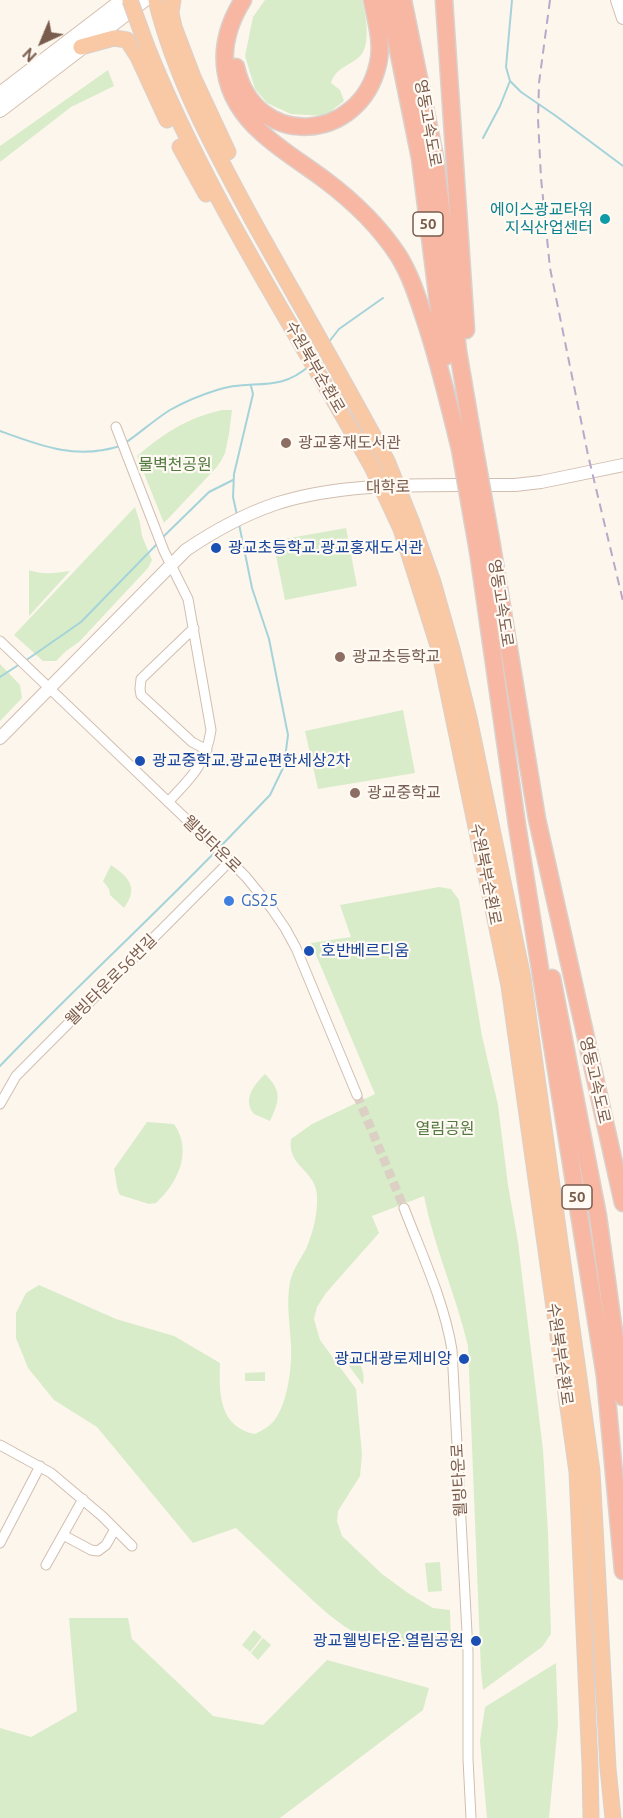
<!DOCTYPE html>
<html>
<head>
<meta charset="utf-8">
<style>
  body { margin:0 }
  #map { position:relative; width:623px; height:1818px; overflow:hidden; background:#fdf6ec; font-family:Ubuntu,sans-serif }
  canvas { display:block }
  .north { position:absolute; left:12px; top:12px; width:60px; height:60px; -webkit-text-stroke:4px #fffaf3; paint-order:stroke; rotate:224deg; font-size:16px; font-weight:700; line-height:24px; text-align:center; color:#7a5c4d }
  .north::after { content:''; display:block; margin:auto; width:21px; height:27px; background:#7a5c4d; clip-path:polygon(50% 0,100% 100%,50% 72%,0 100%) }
</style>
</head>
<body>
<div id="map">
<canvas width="623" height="1818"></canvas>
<div class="north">N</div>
</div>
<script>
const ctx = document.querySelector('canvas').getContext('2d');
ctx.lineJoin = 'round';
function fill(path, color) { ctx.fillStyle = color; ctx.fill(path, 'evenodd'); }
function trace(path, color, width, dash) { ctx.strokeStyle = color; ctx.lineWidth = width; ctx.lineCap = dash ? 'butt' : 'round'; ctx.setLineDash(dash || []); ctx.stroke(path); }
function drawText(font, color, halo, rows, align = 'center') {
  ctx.font = font + ' Ubuntu,"Noto Sans KR",sans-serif'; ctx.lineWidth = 4.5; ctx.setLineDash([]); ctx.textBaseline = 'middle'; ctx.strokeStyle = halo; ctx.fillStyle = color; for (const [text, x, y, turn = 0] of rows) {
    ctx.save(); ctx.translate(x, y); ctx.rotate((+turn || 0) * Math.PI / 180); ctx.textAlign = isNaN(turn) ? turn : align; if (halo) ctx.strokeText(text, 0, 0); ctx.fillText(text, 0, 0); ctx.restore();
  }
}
fill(new Path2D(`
  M265,0h97c4,15 10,48 -4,58 -10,8 -23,11 -27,25l9,7 4,11 -19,15 -34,-2 -24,-11 -12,-14 -10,-33 8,-39z
  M108,70l6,16 -43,21 -71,55v-16z
  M222,410h10l-3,24 -4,19 -4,8 -5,7 -52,55 -27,-67c29,-24 48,-37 85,-46z
  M135,507l5,16 2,13 10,24 -4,8 -69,74 -13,9 -10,10h-13l-29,-26z
  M346,528l11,58 -72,14 -12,-59z
  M29,570c14,5 27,3 41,1l-41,45z
  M0,664l20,21 2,13 -22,23z
  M403,710l12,63 -97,16 -13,-58z
  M111,865c18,12 28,23 13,43l-14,-13 -1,-6 -6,-8z
  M439,887l12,2 8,11 23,136 16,69 10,80 10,57 25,208 5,83 3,101 -9,13 -59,43 -2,-19 -13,-325c-12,-51 -34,-99 -44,-150l-52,20 7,17 -53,60 -9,14 -3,12 6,21 36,49 6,65 -2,22 -22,35 -1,10 5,15 40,38 26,19 25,15 17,2 1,33c-15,3 -30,7 -46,5 -50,-4 -77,-34 -112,-66 -19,-18 -38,-36 -57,-54l-43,15 -96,-116 -43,-27 -26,-32 -12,-30v-25l10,-20 13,-8 77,34 58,17 46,27c-1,31 -1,64 35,71 8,-4 16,-8 21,-16 12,-18 16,-52 15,-72 -1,-22 -5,-43 -1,-64 3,-13 10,-22 16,-33 7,-16 12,-36 11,-54 -2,-26 -30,-28 -26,-56l21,-15 63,-30 -64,-151 40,-6 -11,-32z
  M265,1074c17,17 15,26 5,47l-16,-7c-12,-15 0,-29 11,-40z
  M147,1122l27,2c19,27 4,59 -18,79l-7,1 -29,-9c-4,-7 -4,-18 -6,-26z
  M341,1355c17,1 25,13 22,30z
  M265,1372v9h-20v-8z
  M440,1562l2,29 -14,1 -3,-29z
  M69,1618h59l4,21 81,77 50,9 64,-65 102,28 -6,22 -143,108h-280v-90l31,9 46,-26z
  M254,1630l8,7 -12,15 -8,-7z
  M263,1638l8,7 -13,15 -7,-7z
  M556,1663l2,61 -9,94h-62l-7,-77 5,-34z`), '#d8ecc9');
trace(new Path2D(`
  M512,0l-6,67 4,14 11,11 35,24 67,50
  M483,138l17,-32 10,-25
  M328,343l11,-14 44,-31
  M0,431c41,15 76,29 120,15
  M125,443c15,-10 29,-23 45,-33 14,-8 31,-15 47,-20 33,-12 61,4 92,-24
  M237,515l-4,-18 1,-23 19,-80 -2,-8
  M163,537l46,-45 24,-12
  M25,661l56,-39 76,-78
  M0,677l20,-13
  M219,848l51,-53 14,-29 4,-31 -19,-96 -17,-51 -13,-64
  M0,1066c70,-73 145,-142 215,-214`), '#a5d3da', 2);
trace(new Path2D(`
  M357,1095l47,113`), '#dcd0c4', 9, [9, 4.5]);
const minor = new Path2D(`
  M116,427l48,124 24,48 23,131c-5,34 -20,48 -43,72
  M194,628l-53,51 -1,10 1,6 51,47 15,8
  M0,641l230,220 16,16 26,32 13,19 11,20 61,147
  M0,1104l16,-28 214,-215
  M404,1208c18,47 40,93 48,142l16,302v107l3,59
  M0,1445l51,28 51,43 30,30
  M63,1535l28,15 7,1 8,-6 9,-16
  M0,1543l40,-77
  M46,1565l37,-66`);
const tertiary = new Path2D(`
  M617,0l6,18
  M0,738l186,-188c28,-19 57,-35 89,-46 74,-24 162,-18 240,-19l26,-3 82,-17`);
const secondary = new Path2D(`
  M0,94l123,-94
  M0,110l144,-110`);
const trunk = new Path2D(`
  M156,0c19,78 58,149 96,219 45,81 92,161 135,242
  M173,0l-2,13 3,14 19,50 35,75
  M81,47l33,-9 13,2 11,17 29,63
  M147,47c59,148 148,281 225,420
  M180,147l26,47
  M412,523l21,59 19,67 17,69 54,260 69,493 16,297 5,50
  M401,529l38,120 70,337 68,486 13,293 1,53`);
const motorway = new Path2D(`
  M243,0c-30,48 -23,96 20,134 19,17 42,31 62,46 28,21 54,46 73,75 12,19 19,41 26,62 15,44 25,88 36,132
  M388,0l32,158 25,199
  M403,0l32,157 23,194 16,94
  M444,0l22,330
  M236,67c18,83 124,77 142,-3 5,-20 -2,-44 -6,-64
  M492,546l45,273 86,384
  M478,551l39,274 88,551 18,195
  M552,978l46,238 25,181`);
trace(minor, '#d1beb0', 11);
trace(tertiary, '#d1beb0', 14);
trace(secondary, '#d6c0b0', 16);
trace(trunk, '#dad1cd', 17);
trace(motorway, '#dad1cd', 19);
trace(minor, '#fff', 9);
trace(tertiary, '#fff', 12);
trace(secondary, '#fff', 14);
trace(trunk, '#f9c8a4', 15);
trace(motorway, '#f7b7a3', 16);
trace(new Path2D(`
  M550,0l-11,83 -1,36 3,59 9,90 38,187 35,146`), '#b9a8c9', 2, [9, 6]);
const trunkBridge = new Path2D(`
  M130,0l17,47
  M387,461l25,62
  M372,467l29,62`);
const motorwayBridge = new Path2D(`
  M474,445l18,101
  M460,449l18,102`);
trace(trunkBridge, '#dad1cd', 17, []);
trace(motorwayBridge, '#dad1cd', 19, []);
trace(trunkBridge, '#f9c8a4', 15);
trace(motorwayBridge, '#f7b7a3', 16);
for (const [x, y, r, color] of [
  [605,219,6,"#0f9aa8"],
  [286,443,6,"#8d6e63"],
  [216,548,6,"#1a4fb4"],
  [340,657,6,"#8d6e63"],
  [140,761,6,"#1a4fb4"],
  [355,793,6,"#8d6e63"],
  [229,901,6,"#3f7fe0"],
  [309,951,6,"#1a4fb4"],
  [464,1359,6,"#1a4fb4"],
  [476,1641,6,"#1a4fb4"]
]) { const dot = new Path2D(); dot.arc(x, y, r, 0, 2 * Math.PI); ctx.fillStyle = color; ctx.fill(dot); trace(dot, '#fffaf3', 2); }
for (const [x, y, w] of [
  [428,224,30],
  [577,1197,30]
]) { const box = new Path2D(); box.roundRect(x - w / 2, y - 12, w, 24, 4.5); ctx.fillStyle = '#fffaf3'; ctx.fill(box); trace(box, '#7a5c4d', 1.5); }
drawText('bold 15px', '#7a5c4d', null, [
  ["50",428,224],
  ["50",577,1197]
]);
drawText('16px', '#7a5c4d', '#fffaf3', [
  ["영동고속도로",428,123,80],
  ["수원북부순환로",315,367,60],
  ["대학로",388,487,-1],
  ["영동고속도로",501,603,81],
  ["웰빙타운로",212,844,44],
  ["수원북부순환로",486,874,79],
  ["웰빙타운로56번길",111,980,-45],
  ["영동고속도로",595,1080,77],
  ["수원북부순환로",560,1354,82],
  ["웰빙타운로",459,1480,-93]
]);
drawText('16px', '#0d838f', '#fffaf3', [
  ["에이스광교타워",593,210],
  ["지식산업센터",593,228]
], 'right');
drawText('16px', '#785e54', '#fffaf3', [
  ["광교홍재도서관",298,443],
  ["광교초등학교",352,657],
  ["광교중학교",367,793]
], 'left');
drawText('16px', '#537a41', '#fffaf3', [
  ["물벽천공원",175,465],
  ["열림공원",445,1129]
]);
drawText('16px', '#164399', '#fffaf3', [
  ["광교초등학교.광교홍재도서관",228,548],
  ["광교중학교.광교e편한세상2차",152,761],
  ["호반베르디움",321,951],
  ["광교대광로제비앙",452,1359,"right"],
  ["광교웰빙타운.열림공원",464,1641,"right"]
], 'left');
drawText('16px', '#366cbe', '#fffaf3', [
  ["GS25",241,901]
], 'left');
</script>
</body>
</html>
